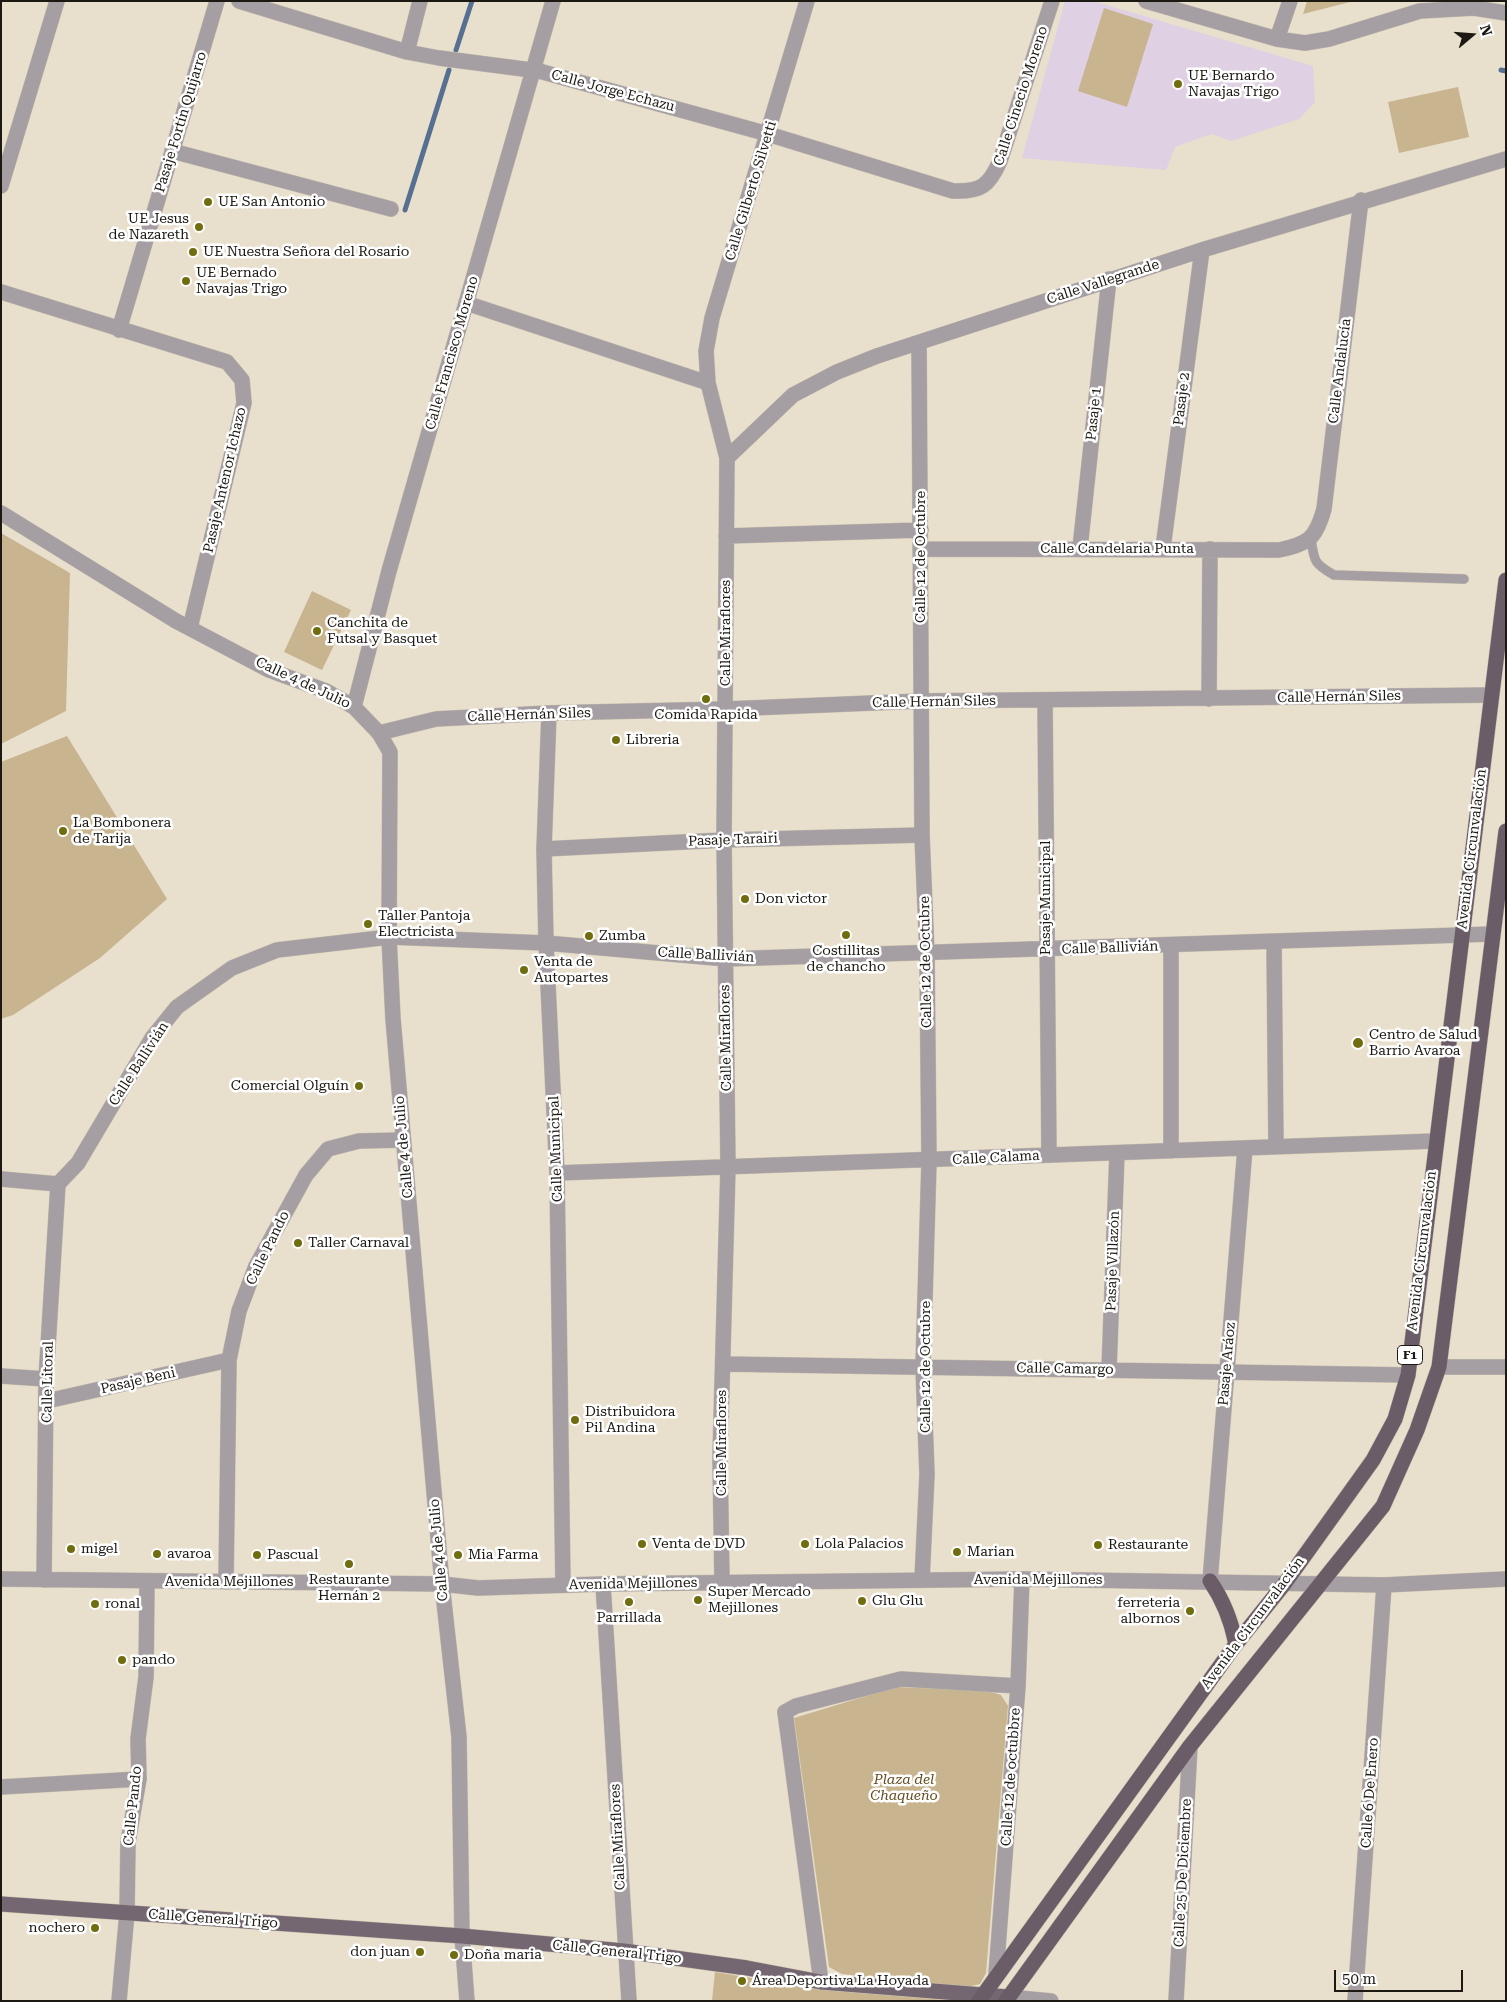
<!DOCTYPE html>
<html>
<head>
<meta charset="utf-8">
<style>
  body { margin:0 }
  #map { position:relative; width:1507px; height:2002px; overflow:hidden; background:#e8dfcd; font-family:"Roboto Serif",serif }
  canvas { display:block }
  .frame { position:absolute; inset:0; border:2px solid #1c1812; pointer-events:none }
  .north { position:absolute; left:1447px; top:10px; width:50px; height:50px; -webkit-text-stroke:4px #fff; paint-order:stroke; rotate:72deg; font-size:14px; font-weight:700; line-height:20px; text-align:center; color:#1c1812 }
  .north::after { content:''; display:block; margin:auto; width:18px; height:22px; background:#1c1812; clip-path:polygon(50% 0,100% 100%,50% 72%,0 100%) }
  .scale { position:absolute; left:1334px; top:1970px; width:129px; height:22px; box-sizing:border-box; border:2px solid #1c1812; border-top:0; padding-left:6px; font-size:15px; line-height:18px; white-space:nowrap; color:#1c1812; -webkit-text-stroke:4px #fff; paint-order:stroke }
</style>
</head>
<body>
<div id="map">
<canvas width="1507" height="2002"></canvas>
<div class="frame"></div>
<div class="north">N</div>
<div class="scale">50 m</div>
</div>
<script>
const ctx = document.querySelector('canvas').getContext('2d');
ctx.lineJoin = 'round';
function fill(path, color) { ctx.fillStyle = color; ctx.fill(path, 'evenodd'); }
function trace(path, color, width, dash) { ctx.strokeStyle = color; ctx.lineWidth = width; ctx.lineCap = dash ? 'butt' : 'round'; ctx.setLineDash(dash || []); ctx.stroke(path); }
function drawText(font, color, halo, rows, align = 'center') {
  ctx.font = font + ' "Roboto Serif",serif'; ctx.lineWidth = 5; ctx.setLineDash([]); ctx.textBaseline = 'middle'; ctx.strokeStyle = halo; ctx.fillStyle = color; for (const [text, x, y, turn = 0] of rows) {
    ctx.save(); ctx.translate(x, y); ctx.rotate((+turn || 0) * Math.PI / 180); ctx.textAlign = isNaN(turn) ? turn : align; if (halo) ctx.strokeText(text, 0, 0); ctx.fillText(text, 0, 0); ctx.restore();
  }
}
fill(new Path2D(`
  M1065,1h28l220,65 2,36 -16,17 -68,22 -20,-7 -36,13 -9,23 -144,-12z`), '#e0d0e3');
fill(new Path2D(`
  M1307,1h47l-51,13z
  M1104,8l49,16 -26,83 -49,-16z
  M1458,87l11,50 -70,16 -11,-51z
  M1,533l69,40 -4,138 -65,33z
  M312,591l39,19 -29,60 -38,-18z
  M67,736l100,163 -67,59 -87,57 -12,4v-257z
  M896,1687l92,4 13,4 7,11 -22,267 -6,11 -13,3 -125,-13 -13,-7 -35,-249z
  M715,1972l108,18 136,11h-247z`), '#c8b48f');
trace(new Path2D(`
  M456,50l16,-49
  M1501,70l5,1
  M405,210l44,-140`), '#576f90', 5);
const service = new Path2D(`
  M1311,539c3,22 3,25 23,36l130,4`);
const minor = new Path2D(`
  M239,1l168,51 32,6 100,13 229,63 185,57c28,1 36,-5 47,-30l52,-160
  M1146,1l131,38 28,4 24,-4 91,-28 54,-3 32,5
  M1277,39l13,-38
  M407,52l13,-51
  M172,151l219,58
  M1,292l226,70 15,18 2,23 -54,225
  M466,303l242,80
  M119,330l98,-329
  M919,344l3,491 5,119 2,207 -6,206 4,107 -5,106
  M727,458l66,-63 44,-23 40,-16 325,-106 304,-91
  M726,536l195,-6
  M1080,548l29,-269
  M1163,548l39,-298
  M921,549l358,1c30,-6 37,-12 45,-41l37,-309
  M1209,699l1,-150
  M1045,701l4,454
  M354,707l35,-136 164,-570
  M549,713l-5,136 2,94 11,230 6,412
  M379,733l57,-14 113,-6 177,-4 195,-8 570,-6
  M544,849l180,-9 198,-5
  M1274,942l2,205
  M1171,1151v-205
  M557,1173l878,-32
  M58,1184l20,-21 74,-125 25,-31 55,-39 45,-18 112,-13 157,6 180,16 766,-25
  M723,1364l685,11
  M1439,1367h67
  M1109,1370l8,-217
  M1,1376l45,3
  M47,1401l182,-41
  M1210,1581l35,-433
  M226,1582l3,-222 10,-49 17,-45 50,-91 22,-26 31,-8 44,-1
  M722,1582l-2,-124 8,-291 -4,-327 3,-382 -19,-75 -2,-32 6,-33 95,-317
  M442,1584l17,153 3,199 5,65
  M603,1584l26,417
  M1,1787l138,-8
  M996,1974l22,-288 4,-107
  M821,1982l-36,-270 11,-6 105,-27 117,7
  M1008,1997l43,4
  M1176,2001l14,-255
  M1355,2001l29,-416`);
const tertiary = new Path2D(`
  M1,186l56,-185
  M1,513l175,108 93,49 57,21 28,16 25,26 11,19 -1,185 4,82 49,565
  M1,1179l57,5 -12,195 -2,201
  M1,1579l441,5 36,4 125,-4 419,-5 362,6 122,-6
  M119,2001l8,-88 1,-71 11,-63 -1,-40 8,-62 1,-95`);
const primary = new Path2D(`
  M1,1904l461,32 162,15 123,17 74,14 187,15`);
const trunk = new Path2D(`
  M1210,1581c14,20 21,39 26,63
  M979,2001l257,-357 49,-61 88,-123 22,-41 13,-44 98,-795
  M1006,2001l184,-255 193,-240 34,-76 22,-63 67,-536`);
trace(service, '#c3bbab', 10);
trace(minor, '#c3bbab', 16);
trace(tertiary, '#c3bbab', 16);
trace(primary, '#c3bbab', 16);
trace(trunk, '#c3bbab', 16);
trace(service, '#a59ea3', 9);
trace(minor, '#a59ea3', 15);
trace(tertiary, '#a59ea3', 15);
trace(primary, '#746771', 15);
trace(trunk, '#6b5d68', 15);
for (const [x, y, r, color] of [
  [1178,84,5,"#6f6d0d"],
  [208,202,5,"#6f6d0d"],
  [199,227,5,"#6f6d0d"],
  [193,252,5,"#6f6d0d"],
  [186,281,5,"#6f6d0d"],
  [317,631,5,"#6f6d0d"],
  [706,699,5,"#6f6d0d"],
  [616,740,5,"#6f6d0d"],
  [63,831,5,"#6f6d0d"],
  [745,899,5,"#6f6d0d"],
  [368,924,5,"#6f6d0d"],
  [846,935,5,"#6f6d0d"],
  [589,936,5,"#6f6d0d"],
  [524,970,5,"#6f6d0d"],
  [1358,1043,6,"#6f6d0d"],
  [359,1086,5,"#6f6d0d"],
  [298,1243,5,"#6f6d0d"],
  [575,1420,5,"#6f6d0d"],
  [642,1544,5,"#6f6d0d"],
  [805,1544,5,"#6f6d0d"],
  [1098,1545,5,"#6f6d0d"],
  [71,1549,5,"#6f6d0d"],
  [957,1552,5,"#6f6d0d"],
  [157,1554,5,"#6f6d0d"],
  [257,1555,5,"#6f6d0d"],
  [458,1555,5,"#6f6d0d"],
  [349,1564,5,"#6f6d0d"],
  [698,1600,5,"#6f6d0d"],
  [862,1601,5,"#6f6d0d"],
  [629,1602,5,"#6f6d0d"],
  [95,1604,5,"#6f6d0d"],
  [1190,1611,5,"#6f6d0d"],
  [122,1660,5,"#6f6d0d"],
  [95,1928,5,"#6f6d0d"],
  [420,1952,5,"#6f6d0d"],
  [454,1955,5,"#6f6d0d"],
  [742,1981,5,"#6f6d0d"]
]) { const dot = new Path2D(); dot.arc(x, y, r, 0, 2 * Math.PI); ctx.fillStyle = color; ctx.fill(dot); trace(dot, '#fff', 2); }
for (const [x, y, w] of [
  [1410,1355,25]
]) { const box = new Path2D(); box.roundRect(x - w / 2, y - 9.5, w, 19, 4); ctx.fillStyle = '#fff'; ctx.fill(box); trace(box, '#1c1812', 1); }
drawText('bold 12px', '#1c1812', null, [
  ["F1",1410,1355]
]);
drawText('14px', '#1c1812', '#fff', [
  ["UE Bernardo",1188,76],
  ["Navajas Trigo",1188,92],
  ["UE San Antonio",218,202],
  ["UE Jesus",189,219,"right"],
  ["de Nazareth",189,235,"right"],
  ["UE Nuestra Señora del Rosario",203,252],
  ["UE Bernado",196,273],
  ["Navajas Trigo",196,289],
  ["Canchita de",327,623],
  ["Futsal y Basquet",327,639],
  ["Comida Rapida",706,715,"center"],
  ["Libreria",626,740],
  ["La Bombonera",73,823],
  ["de Tarija",73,839],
  ["Don victor",755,899],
  ["Taller Pantoja",378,916],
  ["Electricista",378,932],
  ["Zumba",599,936],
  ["Costillitas",846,951,"center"],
  ["de chancho",846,967,"center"],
  ["Venta de",534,962],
  ["Autopartes",534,978],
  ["Centro de Salud",1369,1035],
  ["Barrio Avaroa",1369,1051],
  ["Comercial Olguín",349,1086,"right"],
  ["Taller Carnaval",308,1243],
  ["Distribuidora",585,1412],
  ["Pil Andina",585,1428],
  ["Venta de DVD",652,1544],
  ["Lola Palacios",815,1544],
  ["Restaurante",1108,1545],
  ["migel",81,1549],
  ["Marian",967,1552],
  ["avaroa",167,1554],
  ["Pascual",267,1555],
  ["Mia Farma",468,1555],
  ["Restaurante",349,1580,"center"],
  ["Hernán 2",349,1596,"center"],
  ["Super Mercado",708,1592],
  ["Mejillones",708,1608],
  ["Glu Glu",872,1601],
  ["ferreteria",1180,1603,"right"],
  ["albornos",1180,1619,"right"],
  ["ronal",105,1604],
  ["Parrillada",629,1618,"center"],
  ["pando",132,1660],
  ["nochero",85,1928,"right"],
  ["don juan",410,1952,"right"],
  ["Doña maria",464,1955],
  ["Área Deportiva La Hoyada",752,1981]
], 'left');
drawText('14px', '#1c1812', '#fff', [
  ["Calle Jorge Echazu",613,91,15],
  ["Calle Cinecio Moreno",1021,96,-72],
  ["Pasaje Fortín Quijarro",181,122,-73],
  ["Calle Gilberto Silvetti",751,191,-73],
  ["Calle Vallegrande",1103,282,-18],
  ["Calle Francisco Moreno",452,353,-74],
  ["Calle Andalucía",1340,371,-83],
  ["Pasaje 2",1182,399,-83],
  ["Pasaje 1",1094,414,-84],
  ["Pasaje Antenor Ichazo",225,480,-77],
  ["Calle Candelaria Punta",1117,549],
  ["Calle 12 de Octubre",921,557,-90],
  ["Calle Miraflores",726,633,-90],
  ["Calle 4 de Julio",303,683,25],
  ["Calle Hernán Siles",1339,697,-1],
  ["Calle Hernán Siles",934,702,-1],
  ["Calle Hernán Siles",529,715,-2],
  ["Pasaje Tarairi",733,840,-2],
  ["Avenida Circunvalación",1472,849,-83],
  ["Pasaje Municipal",1046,898,-90],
  ["Calle Ballivián",1110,948,-2],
  ["Calle Ballivián",706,955,3],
  ["Calle 12 de Octubre",926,962,-91],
  ["Calle Miraflores",726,1038,-91],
  ["Calle Ballivián",139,1064,-57],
  ["Calle 4 de Julio",404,1147,-95],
  ["Calle Municipal",556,1149,-92],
  ["Calle Calama",996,1158,-3],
  ["Calle Pando",268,1248,-64],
  ["Avenida Circunvalación",1422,1251,-83],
  ["Pasaje Villazón",1113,1261,-88],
  ["Pasaje Aráoz",1227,1364,-85],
  ["Calle 12 de Octubre",926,1367,-90],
  ["Calle Camargo",1065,1369,1],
  ["Pasaje Beni",138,1381,-13],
  ["Calle Litoral",48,1382,-89],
  ["Calle Miraflores",722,1443,-90],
  ["Calle 4 de Julio",439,1550,-95],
  ["Avenida Mejillones",1038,1580],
  ["Avenida Mejillones",229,1582],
  ["Avenida Mejillones",633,1584,-1],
  ["Avenida Circunvalación",1253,1623,-53],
  ["Calle 12 de octubbre",1011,1777,-86],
  ["Calle 6 De Enero",1370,1793,-86],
  ["Calle Pando",133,1806,-84],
  ["Calle Miraflores",618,1837,-93],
  ["Calle 25 De Diciembre",1183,1873,-87],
  ["Calle General Trigo",213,1919,4],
  ["Calle General Trigo",617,1952,6]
]);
drawText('italic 14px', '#634d20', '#fff', [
  ["Plaza del",904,1780],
  ["Chaqueño",904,1796]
]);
</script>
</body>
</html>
